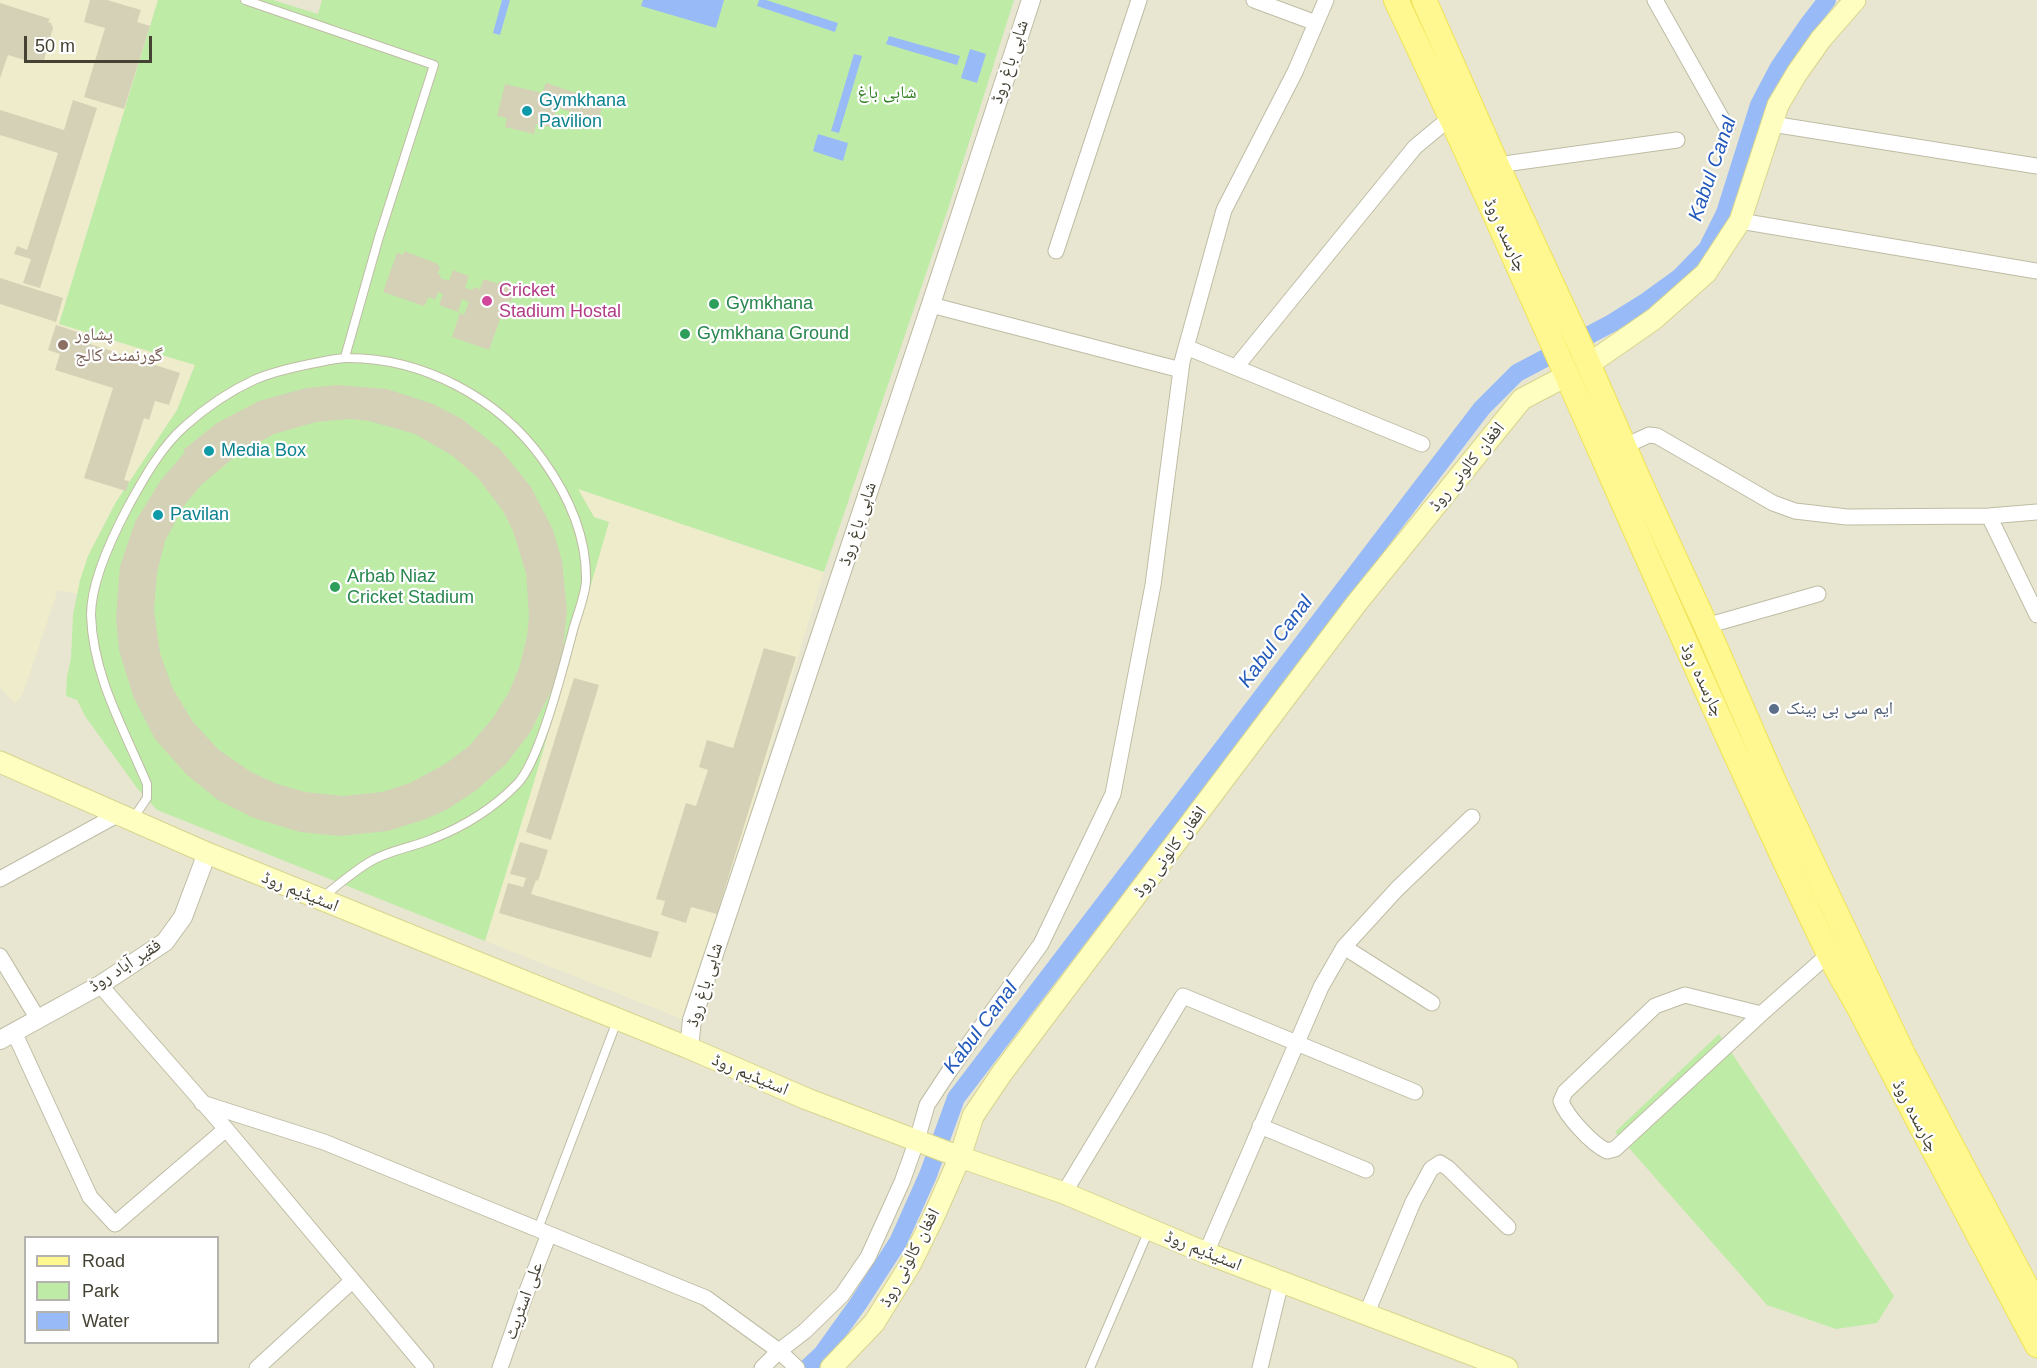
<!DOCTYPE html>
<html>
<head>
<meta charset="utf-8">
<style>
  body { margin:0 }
  #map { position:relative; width:2037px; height:1368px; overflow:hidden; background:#f3f2e3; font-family:Helvetica,sans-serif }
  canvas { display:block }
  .legend { position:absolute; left:24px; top:1236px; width:195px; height:108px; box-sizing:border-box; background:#fff; border:2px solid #b5b3ad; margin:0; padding:8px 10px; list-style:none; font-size:18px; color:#454233 }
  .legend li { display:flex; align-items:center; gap:12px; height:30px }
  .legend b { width:30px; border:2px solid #b5b3ad }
  .scale { position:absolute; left:24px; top:36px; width:128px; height:27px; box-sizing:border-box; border:3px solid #454233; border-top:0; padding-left:8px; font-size:18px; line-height:21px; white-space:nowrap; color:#454233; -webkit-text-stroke:4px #fff; paint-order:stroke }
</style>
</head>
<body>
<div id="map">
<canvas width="2037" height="1368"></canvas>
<ul class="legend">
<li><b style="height:8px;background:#fff890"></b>Road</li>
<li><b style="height:16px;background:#beeca7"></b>Park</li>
<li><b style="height:16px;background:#98bbf7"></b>Water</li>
</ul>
<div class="scale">50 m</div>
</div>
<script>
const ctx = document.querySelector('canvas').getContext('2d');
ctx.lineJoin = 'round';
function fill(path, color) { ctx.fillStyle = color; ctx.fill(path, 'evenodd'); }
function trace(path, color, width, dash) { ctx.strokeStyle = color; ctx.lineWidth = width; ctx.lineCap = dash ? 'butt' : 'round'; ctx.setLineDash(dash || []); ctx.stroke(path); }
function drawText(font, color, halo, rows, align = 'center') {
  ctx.font = font + ' Helvetica,"Noto Naskh Arabic",sans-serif'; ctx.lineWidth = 4.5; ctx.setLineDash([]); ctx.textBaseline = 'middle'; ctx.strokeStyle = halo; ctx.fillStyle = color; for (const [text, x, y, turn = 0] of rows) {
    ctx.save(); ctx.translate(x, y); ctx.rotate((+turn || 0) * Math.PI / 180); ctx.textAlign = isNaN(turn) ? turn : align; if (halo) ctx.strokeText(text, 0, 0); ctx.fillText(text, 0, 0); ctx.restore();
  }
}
fill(new Path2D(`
  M0,0h2037v1368h-2037zM26,1238h192v104h-192z`), '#e8e6d0');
fill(new Path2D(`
  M0,0h158l-99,324 136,41 -18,45 -61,92 -18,34 -10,20 -11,38 -19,-4 -36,106 -7,8 -15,-17z
  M577,488l247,84 -137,449 -202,-80 124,-419 -15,-5z`), '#eeeccb');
fill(new Path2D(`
  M158,0h115l45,14 4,-14h692l-66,209 -124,363 -246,-83 16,28 15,5 -75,260 -49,159 -328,-131 -20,-22 -52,-72 -8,-16 -11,-4 1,-20 4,-18 2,-43 7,-35 8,-24 28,-54 61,-92 18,-45 -136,-41z
  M1719,1034l175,262 -17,27 -41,6 -69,-24 -152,-173z`), '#beeca7');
fill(new Path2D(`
  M502,0h8l-10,35 -7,-2z
  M643,0h81l-8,28 -75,-22z
  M759,0h7l72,23 -3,9 -78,-26z
  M889,36l71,20 -3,9 -71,-21z
  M970,49l16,5 -9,29 -16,-5z
  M854,54l8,2 -23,77 -8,-2z
  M818,134l30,9 -5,18 -30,-10z`), '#98bbf7');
trace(new Path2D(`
  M822,1354l7,8`), '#98bbf7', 5);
trace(new Path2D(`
  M807,1368l15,-14 36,-50 40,-62 30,-67 28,-77 526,-690 35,-35 95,-50 32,-20 36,-26 27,-28 18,-36 34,-108 20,-38 28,-41 20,-26`), '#98bbf7', 18);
fill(new Path2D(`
  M90,0h17l34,10 -4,12 13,4 -26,83 -40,-12 21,-69 -21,-6z
  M0,3l50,16 -2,3 3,1 2,5 -10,35 -8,-2 -1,2 -26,-8 -8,23z
  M546,83l58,19 -6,19 -42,-14 -1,9 -3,1 -2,10 -14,-3 -2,10 -29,-7 2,-9 -10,-2 8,-32 37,9z
  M73,100l24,8 -57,180 -17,-5 8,-24 -17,-5 3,-8 10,4 31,-97 -58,-18v-25l64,20z
  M404,251l34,13v2l2,1 -2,7 3,1 -1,3 9,3 4,-11 16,6 -4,12 8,2 1,-3 6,2 4,-10 14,5 1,-3 17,6 -5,15 -4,-2 -18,50 -37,-13 8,-24 4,2 5,-13 -7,-3 -4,13 -19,-7 4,-11 -5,-2 -3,8 -6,-3 -5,9 -41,-14 14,-39 6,2z
  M0,278l63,20 -7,24 -56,-18z
  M56,325l34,11 -3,7 93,30 -11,32 -14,-4 -6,19 -5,-2 -20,62 5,1 -3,10 -42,-13 29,-90 -58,-18 5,-16 -12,-4z
  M338,385l49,4 46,15 29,15 38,30 31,38 22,43 9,31 5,49 -5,48 -10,31 -22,44 -25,32 -30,26 -27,18 -22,10 -38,12 -48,5 -40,-4 -46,-14 -36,-18 -31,-25 -32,-36 -22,-43 -14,-46 -3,-32 4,-52 15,-44 26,-42 24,-28 -2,-2 34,-27 42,-22 47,-13zM350,419l19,2 46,13 38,22 25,22 25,33 10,20 13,42 3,43 -2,20 -7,29 -11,27 -16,26 -24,28 -24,18 -35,19 -28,9 -39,4 -38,-4 -28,-8 -26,-12 -32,-22 -26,-28 -20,-33 -13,-36 -6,-43 3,-37 8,-32 18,-34 18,-22 36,-30 37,-21 42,-12z
  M764,648l32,9 -79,257 -26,-7 -5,16 -25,-8 4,-14 -9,-2 30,-96 10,3 12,-36 -9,-3 8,-27 26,8z
  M574,678l25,7 -48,155 -25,-8z
  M520,842l28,8 -10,31 -2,-1 -5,14 128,38 -8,26 -152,-45 9,-30 15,4 3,-9 -16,-4z`), '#d5d1b7');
const service = new Path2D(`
  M245,0l189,65 -55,172 -34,120
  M132,820l15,-22v-14c-23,-55 -54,-107 -56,-169 0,-35 22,-80 38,-110 15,-27 32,-58 56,-79 19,-17 45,-35 69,-46 20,-9 45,-14 66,-18 9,-2 19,-4 28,-4 75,0 151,40 195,102 25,35 44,77 43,121 -1,17 -10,36 -14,53 -9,34 -32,125 -54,149 -24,25 -55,44 -86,56 -19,8 -41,11 -59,21 -18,10 -34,24 -50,37
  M538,1229l79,-208
  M1090,1368l59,-138`);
const minor = new Path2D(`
  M1254,0l62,23
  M1655,0l72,128
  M1772,124l265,42
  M1497,165l180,-25
  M1740,221l297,50
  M1056,251l83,-251
  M931,305l250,65
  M1186,347l236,97
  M1236,367l179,-220 35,-29
  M1625,446l24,-11 8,1 116,67 22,8 52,6 142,-1 48,-4
  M1989,516l48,99
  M1706,626l112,-32
  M0,879l117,-64
  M1344,947l88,56
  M0,956l38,63
  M100,985l126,144 200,239
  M1761,1014l-76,-19 -30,11 -90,86 -4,9c5,15 31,43 46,50l8,-2 146,-135 68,-60
  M14,1032l76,165 25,27 111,-95
  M202,1103l122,39 382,156 73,53 18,17
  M1260,1126l106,44
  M1064,1193l119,-197 232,96
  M1206,1253l115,-266 23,-40 53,-58 75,-72
  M1366,1315l47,-113 18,-33 9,-6 8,5 60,59
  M257,1368l95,-87
  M500,1368l25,-72 24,-62
  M762,1368l17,-17 26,-20 37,-36 26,-38 34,-75 15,-42 10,-35 23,-35 91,-126 72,-150 40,-209 29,-223 42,-152 71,-138 31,-72
  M1260,1368l21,-86`);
const tertiary = new Path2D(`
  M0,1040l100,-55 65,-43 18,-25 24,-64
  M689,1048l3,-28 241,-722 98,-298`);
const secondary = new Path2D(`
  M1589,364l65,-45 52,-46 34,-52 38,-116 19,-32 24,-34 34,-39
  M0,762l207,91 482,195 118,51 153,58 104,36 142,60 301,115
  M831,1368l43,-45 36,-58 23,-47 27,-61 13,-41 29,-43 354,-469 166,-205 44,-23`);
const primary = new Path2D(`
  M1396,0c149,314 280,635 430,948 13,27 30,52 43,79 55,106 112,212 168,318
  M1424,0l73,165 84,182 56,129 69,150 69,158 128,270 134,253`);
trace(service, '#bfbca5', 10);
trace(minor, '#bfbca5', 17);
trace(tertiary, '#bfbca5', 20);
trace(secondary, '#d7d48e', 23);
trace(primary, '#efe255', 26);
trace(service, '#fff', 8);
trace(minor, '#fff', 15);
trace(tertiary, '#fff', 18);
trace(secondary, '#fffec1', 21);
trace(primary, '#fff890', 24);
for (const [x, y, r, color] of [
  [527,111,6,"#0f9aa8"],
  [487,301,6,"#d1479c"],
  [714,304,6,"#2e9e5b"],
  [685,334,6,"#2e9e5b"],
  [63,345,6,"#8d6e63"],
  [209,451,6,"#0f9aa8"],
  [158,515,6,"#0f9aa8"],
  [335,587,6,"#2e9e5b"],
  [1774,709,6,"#5c6f8a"]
]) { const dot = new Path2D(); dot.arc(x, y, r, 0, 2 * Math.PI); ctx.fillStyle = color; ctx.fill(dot); trace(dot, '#fff', 2); }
drawText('18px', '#454233', '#fff', [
  ["شاہی باغ روڈ",1010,62,-72],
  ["چارسدہ روڈ",1505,235,65],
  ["افغان کالونی روڈ",1467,467,-51],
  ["شاہی باغ روڈ",858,524,-72],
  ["چارسدہ روڈ",1702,680,65],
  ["افغان کالونی روڈ",1170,852,-53],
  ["اسٹیڈیم روڈ",300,892,22],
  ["فقیر آباد روڈ",125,966,-33],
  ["شاہی باغ روڈ",705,985,-73],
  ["اسٹیڈیم روڈ",750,1075,23],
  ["چارسدہ روڈ",1915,1116,62],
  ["اسٹیڈیم روڈ",1203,1251,22],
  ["افغان کالونی روڈ",910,1258,-62],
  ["علی اسٹریٹ",524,1301,-70]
]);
drawText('18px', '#2f7c21', '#fff', [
  ["شاہی باغ",887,93]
]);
drawText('18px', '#0d838f', '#fff', [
  ["Gymkhana",539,101],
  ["Pavilion",539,122],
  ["Media Box",221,451],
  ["Pavilan",170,515]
], 'left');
drawText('18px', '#b23c85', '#fff', [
  ["Cricket",499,291],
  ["Stadium Hostal",499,312]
], 'left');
drawText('18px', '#27864d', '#fff', [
  ["Gymkhana",726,304],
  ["Gymkhana Ground",697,334],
  ["Arbab Niaz",347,577],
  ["Cricket Stadium",347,598]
], 'left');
drawText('18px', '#785e54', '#fff', [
  ["پشاور",75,335],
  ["گورنمنٹ کالج",75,356]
], 'left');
drawText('18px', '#4e5e75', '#fff', [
  ["ایم سی بی بینک",1786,709]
], 'left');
drawText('italic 20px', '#2259bb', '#fff', [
  ["Kabul Canal",1713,169,-71],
  ["Kabul Canal",1276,642,-53],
  ["Kabul Canal",981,1028,-53]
]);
</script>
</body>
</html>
